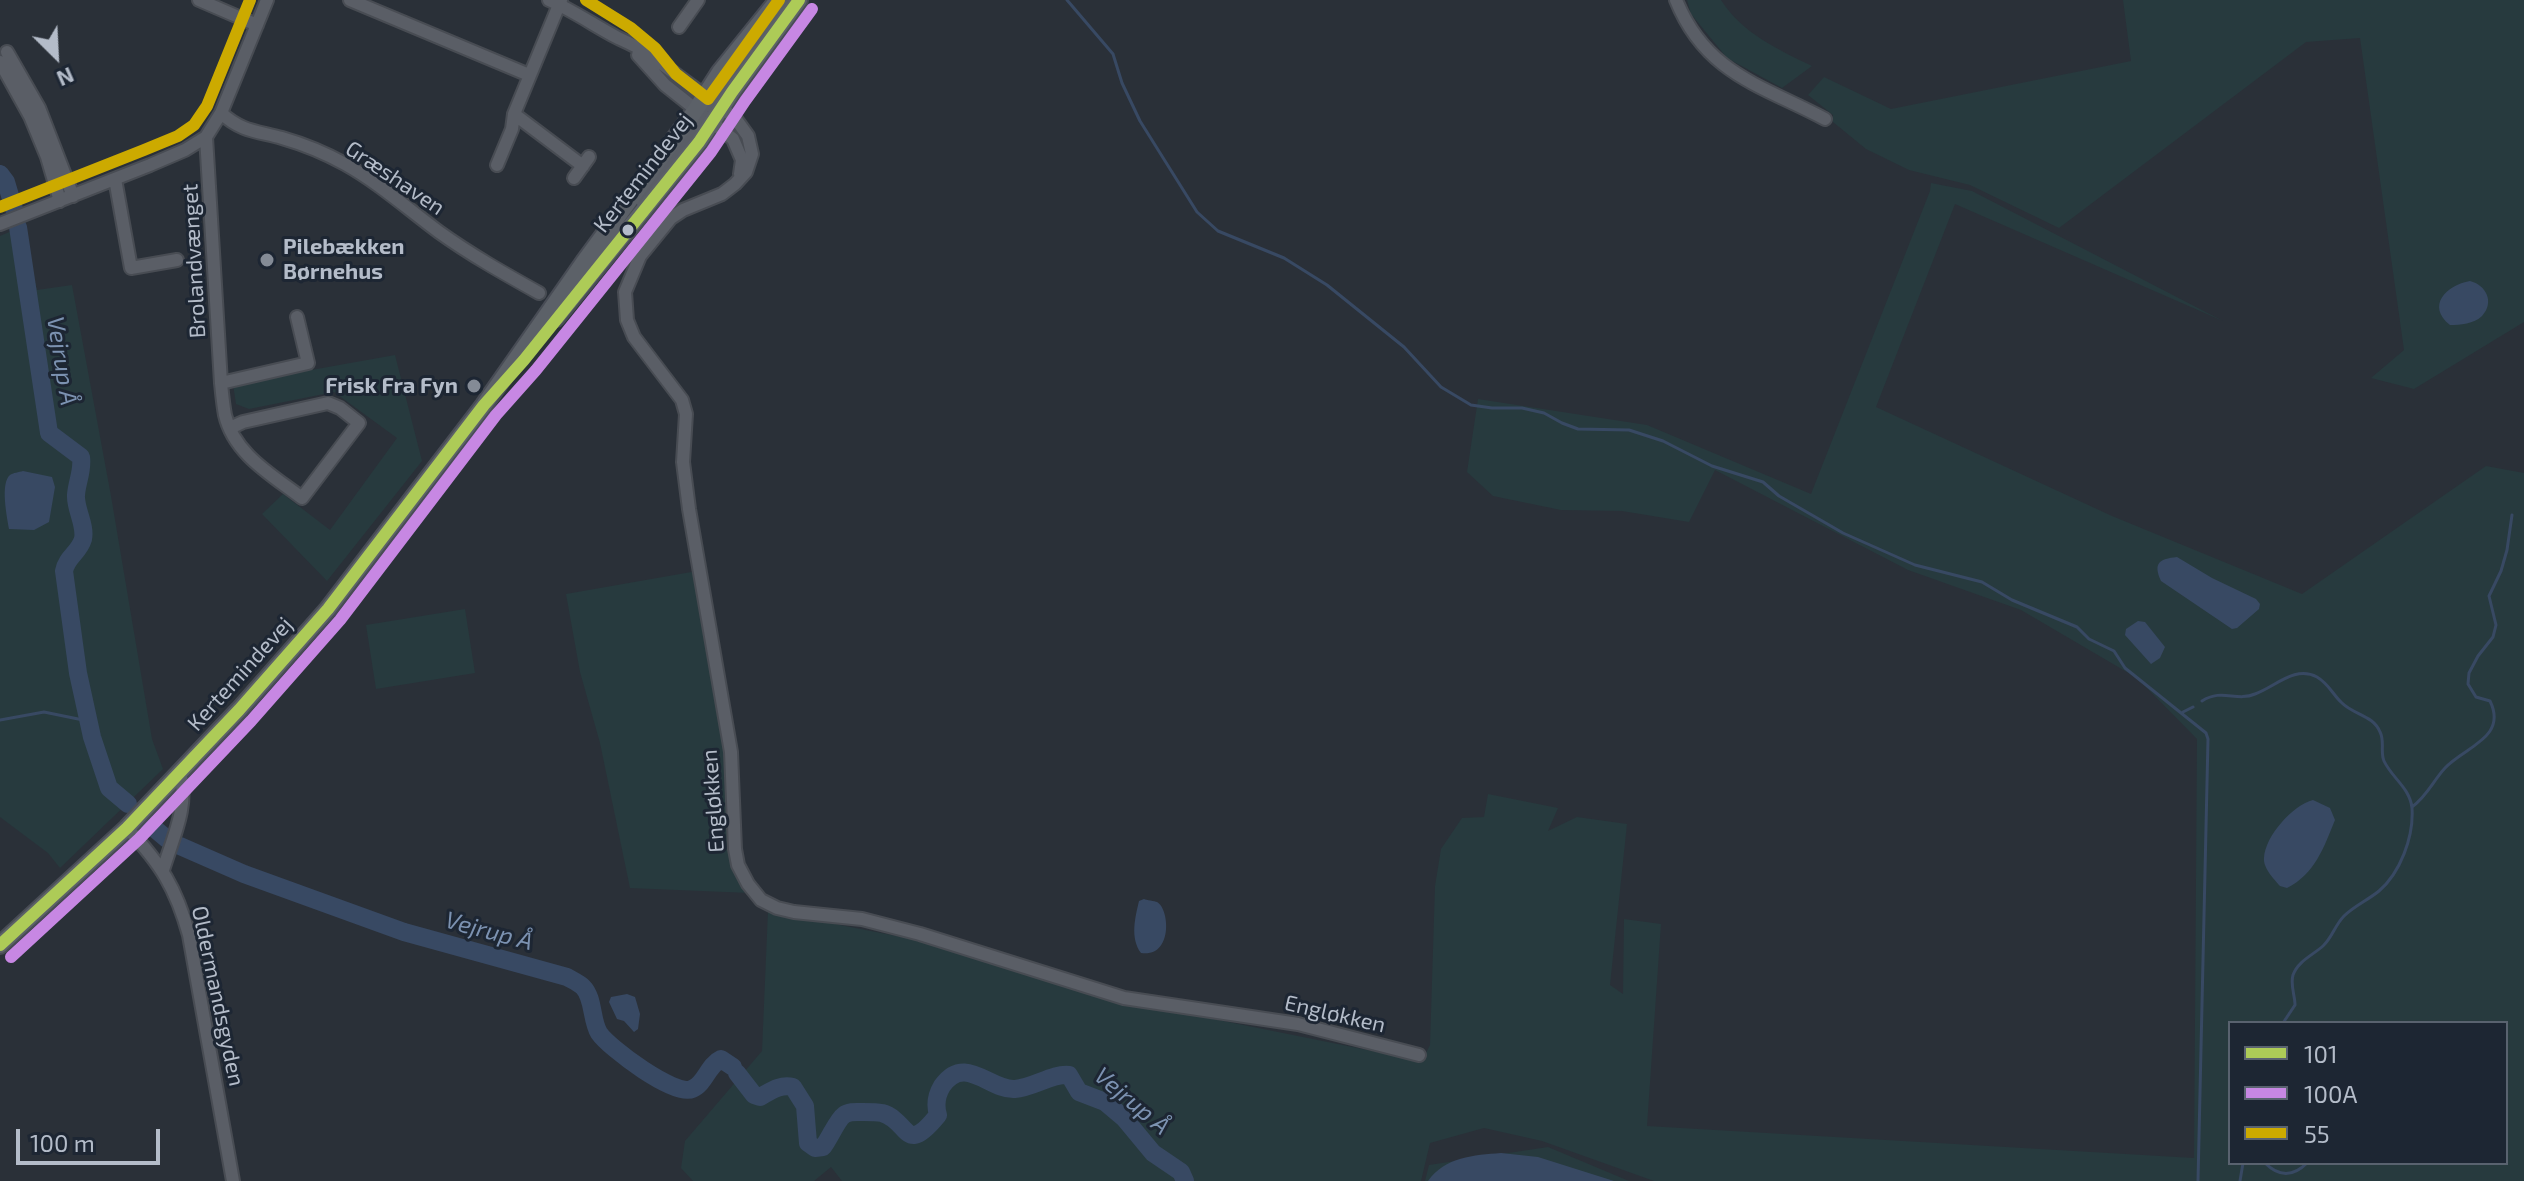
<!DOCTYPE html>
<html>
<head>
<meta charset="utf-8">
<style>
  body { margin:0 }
  #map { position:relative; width:2524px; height:1181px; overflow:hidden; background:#2a3038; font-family:"Exo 2",sans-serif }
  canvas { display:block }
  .legend { position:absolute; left:2228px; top:1021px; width:280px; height:144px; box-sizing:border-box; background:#1d2633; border:2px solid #59626f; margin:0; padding:10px 14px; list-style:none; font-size:24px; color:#b4bcc9 }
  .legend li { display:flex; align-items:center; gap:16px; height:40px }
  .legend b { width:40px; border:2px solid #59626f }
  .north { position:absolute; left:16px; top:16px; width:80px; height:80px; -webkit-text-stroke:6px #1d2633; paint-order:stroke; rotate:156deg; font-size:22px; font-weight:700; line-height:32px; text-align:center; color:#b4bcc9 }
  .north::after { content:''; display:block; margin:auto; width:28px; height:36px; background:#b4bcc9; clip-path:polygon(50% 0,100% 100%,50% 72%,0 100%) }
  .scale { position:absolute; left:16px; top:1129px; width:144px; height:36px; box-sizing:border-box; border:4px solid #b4bcc9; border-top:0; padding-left:10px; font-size:24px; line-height:28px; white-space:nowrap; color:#b4bcc9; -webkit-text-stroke:6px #1d2633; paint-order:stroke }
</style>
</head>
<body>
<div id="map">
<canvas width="2524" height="1181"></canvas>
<ul class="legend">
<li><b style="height:10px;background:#adcb57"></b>101</li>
<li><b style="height:10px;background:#c787e3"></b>100A</li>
<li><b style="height:10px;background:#ca0"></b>55</li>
</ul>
<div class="north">N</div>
<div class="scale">100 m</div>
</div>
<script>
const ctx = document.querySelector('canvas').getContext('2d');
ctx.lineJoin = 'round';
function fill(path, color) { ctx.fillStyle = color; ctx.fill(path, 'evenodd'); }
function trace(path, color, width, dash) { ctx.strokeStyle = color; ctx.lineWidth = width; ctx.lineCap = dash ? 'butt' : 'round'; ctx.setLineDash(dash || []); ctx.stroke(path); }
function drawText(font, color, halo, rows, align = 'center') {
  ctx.font = font + ' "Exo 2",sans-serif'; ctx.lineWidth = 6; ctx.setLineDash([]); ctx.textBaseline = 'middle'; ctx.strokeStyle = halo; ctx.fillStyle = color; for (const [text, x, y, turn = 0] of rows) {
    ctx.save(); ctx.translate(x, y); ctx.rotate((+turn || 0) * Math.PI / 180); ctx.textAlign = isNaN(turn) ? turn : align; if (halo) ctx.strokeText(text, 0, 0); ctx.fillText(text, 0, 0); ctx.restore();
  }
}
fill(new Path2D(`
  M1687,0h34c21,33 56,49 91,66l-30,22 -55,-30 -36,-44z
  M2123,0h401v322l-110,67 -43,-11 33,-28 -44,-312 -54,4 -247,186 -89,-43 -61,-15 -43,-21 -33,-27v-7l-25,-20 16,-18 67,32 240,-48z
  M1931,183l41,8 251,130 -268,-117 -79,203 236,109 190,78 184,-128 38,7v708h-870l-112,-40 -58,-13 -54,15 -9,38h-579l-11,-14 -17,14h-121l-12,-13 4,-27 77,-90 6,-140 144,28 214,67 3,-4 293,59 8,-16 5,-159 6,-37 21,-31 22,-1 4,-23 70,14 -10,23 29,-14 50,7 -17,161 13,9 1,-75 37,5 -14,202 547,32 3,-419 -60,-61 -116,-68 -113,-40 -193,-100 -26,52 -67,-11 -61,-1 -68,-14 -26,-24 11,-73 169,26 164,69 119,-303zM2230,1023h276v140h-276z
  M21,227l16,63 35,-5 39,211 41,243 11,30 -103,99 -12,-15 -48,-36v-581z
  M395,355l27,106 -95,120 -65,-67 21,-20 47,36 67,-92 -63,-46 -85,17 -13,-5 -3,-20z
  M697,571l29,167 2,73 22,82 -120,-5 -30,-145 -20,-71 -14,-78z
  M465,609l10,64 -99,16 -10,-64z
  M1548,1147l81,34h-204l4,-16z`), '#273a3e');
fill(new Path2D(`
  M2470,281c16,4 25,21 12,35 -8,8 -22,9 -32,9 -24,-19 -4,-40 20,-44z
  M23,471l29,6 3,10 -6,35 -15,8 -25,-1c-2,-12 -9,-46 1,-54 3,-2 9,-3 13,-4z
  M2177,557l35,21 44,21 4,5 -1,5 -22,19 -5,1 -71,-48c-8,-18 -2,-22 16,-24z
  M2138,621l7,1 20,25 -5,11 -9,6 -26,-29 1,-6z
  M2313,800l17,8 5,12c-11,27 -20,54 -48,68l-7,-2c-6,-7 -17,-18 -16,-28 1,-22 29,-53 49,-58z
  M1144,899c2,1 11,2 13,3 13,7 16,56 -16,51 -11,-15 -6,-35 -2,-52z
  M627,994l8,3 5,17 -2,15 -4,3 -10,-11 -7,-2 -8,-17 2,-5z
  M1501,1153l37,4 76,24h-186c17,-24 46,-26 73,-28z`), '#384963');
trace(new Path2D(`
  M1067,0l46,54 9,29 18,38 57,91 21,19 66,27 43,27 77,62 37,40 30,18 21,3h30l22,5 18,10 16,6 51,1 34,11 49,25 51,16 16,14 64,37 72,32 67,17 30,18 65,27 12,12 25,12 11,17 81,65 2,6 -10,442
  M2202,701c20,-13 34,1 53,-7 20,-7 40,-29 62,-17 12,7 16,18 25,26 12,12 31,12 38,29 5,9 0,20 4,29 8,17 26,27 28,47 2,29 -12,65 -33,83 -11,9 -25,15 -35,25 -9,9 -12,22 -21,30 -10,9 -25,15 -30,29 -3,10 2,20 2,30l-12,18
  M2183,712l10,-5
  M0,720l44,-8 44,9
  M2412,807c15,-11 21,-26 33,-39 19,-21 63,-30 45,-67l-14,-4 -8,-13 1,-11 9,-17 15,-19 3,-12 -7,-29 12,-25 6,-21 5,-35
  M2265,1163c14,14 28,14 42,0
  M2240,1181l3,-18`), '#384963', 3);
trace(new Path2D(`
  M0,174l6,8 8,27
  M18,227l31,206 32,24c2,14 -4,24 -5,38 -1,14 10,30 7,44 -4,14 -16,17 -19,32l14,102 14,64 17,51 19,16
  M149,824l18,15
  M180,846l64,28 160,58 163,45c5,3 12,6 16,10 11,11 8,33 16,46 10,15 76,64 93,56 13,-5 16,-24 29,-30l12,8
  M737,1073l17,22 6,2c11,-6 20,-13 33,-10l12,19 3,37 7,5 8,-1c7,-9 14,-27 21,-32 5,-4 13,-3 19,-3 6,0 14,0 19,1 28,8 22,44 56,2 -3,-10 -2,-19 4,-29 23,-33 48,5 73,3 18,-1 38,-16 54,-14l10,17 26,10 19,16 29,35 28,19 4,9`), '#384963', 18);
const minor = new Path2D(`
  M199,0l58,25
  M350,0l179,75
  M549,0c25,11 46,26 69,38 11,5 20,9 29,15l88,65 13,18 4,18 -6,18 -11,12 -13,10 -39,16 -12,8 -31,38 -15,36 2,28 7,17 48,63 4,14 -3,48 6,47 42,243 4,97 3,16 10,19 13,16 16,8 17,4 68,7 58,15 204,64 174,26 121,31
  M1676,0c30,74 85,85 149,119
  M679,27l19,-27
  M7,52l32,56 34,88
  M638,55l27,30 68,54 9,21 -2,14
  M0,62l30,54 17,41 13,44
  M712,107c4,-21 60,-86 75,-107
  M221,113c21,19 36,18 61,25 21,6 43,15 63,26 34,19 63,45 94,68 32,23 66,42 100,61
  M514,114l69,52
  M206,137l15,246c1,10 2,21 4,32 9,39 47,60 77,83l57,-75 -19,-15 -12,-5 -85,19 -13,6
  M497,165l15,-36 2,-15 47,-114
  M574,178l15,-21
  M115,179l16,89 46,-8
  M642,201c20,-27 58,-66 61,-99
  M0,224l150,-59 35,-15 21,-13 15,-24 46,-113
  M221,383l87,-20 -11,-46
  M127,828c34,36 49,60 62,107l44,246
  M163,870c10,-33 26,-64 17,-98`);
const major = new Path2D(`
  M556,318l143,-176 33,-50 67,-92
  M0,945l127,-117 112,-118 89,-101 156,-204 100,-143 111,-151 25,-39 58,-72`);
trace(minor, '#484c53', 16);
trace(major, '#484c55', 20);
trace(minor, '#5a5e66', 12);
trace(major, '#5c6168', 16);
trace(new Path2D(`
  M0,945l127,-117 112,-118 89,-101 156,-204 40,-45 175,-218 33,-50 67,-92`), '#adcb57', 12);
trace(new Path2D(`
  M11,957l128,-118 112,-118 89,-101 156,-205 40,-45 175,-218 34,-51 67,-92`), '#c787e3', 12);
trace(new Path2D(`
  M586,0l45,28 24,20 21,26 32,25 71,-99
  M0,207l144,-57 34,-14 16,-11 13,-19 43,-106`), '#ca0', 12);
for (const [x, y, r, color] of [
  [628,230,7,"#b4bcc9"],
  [267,260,8,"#848b96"],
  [474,386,8,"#848b96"]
]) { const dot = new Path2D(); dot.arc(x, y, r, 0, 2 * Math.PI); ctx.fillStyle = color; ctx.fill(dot); trace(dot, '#1d2633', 3); }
drawText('22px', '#b4bcc9', '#1d2633', [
  ["Kertemindevej",643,173,-52],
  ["Græshaven",395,178,34],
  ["Brolandvænget",194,261,-93],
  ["Kertemindevej",240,674,-48],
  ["Engløkken",713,801,-94],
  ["Oldermandsgyden",218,996,78],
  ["Engløkken",1335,1014,13]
]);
drawText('bold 22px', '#b4bcc9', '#1d2633', [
  ["Pilebækken",283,247],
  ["Børnehus",283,272],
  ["Frisk Fra Fyn",458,386,"right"]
], 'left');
drawText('italic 24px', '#7c92b1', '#1d2633', [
  ["Vejrup Å",62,361,81],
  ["Vejrup Å",489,931,15],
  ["Vejrup Å",1132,1101,40]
]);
</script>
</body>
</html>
